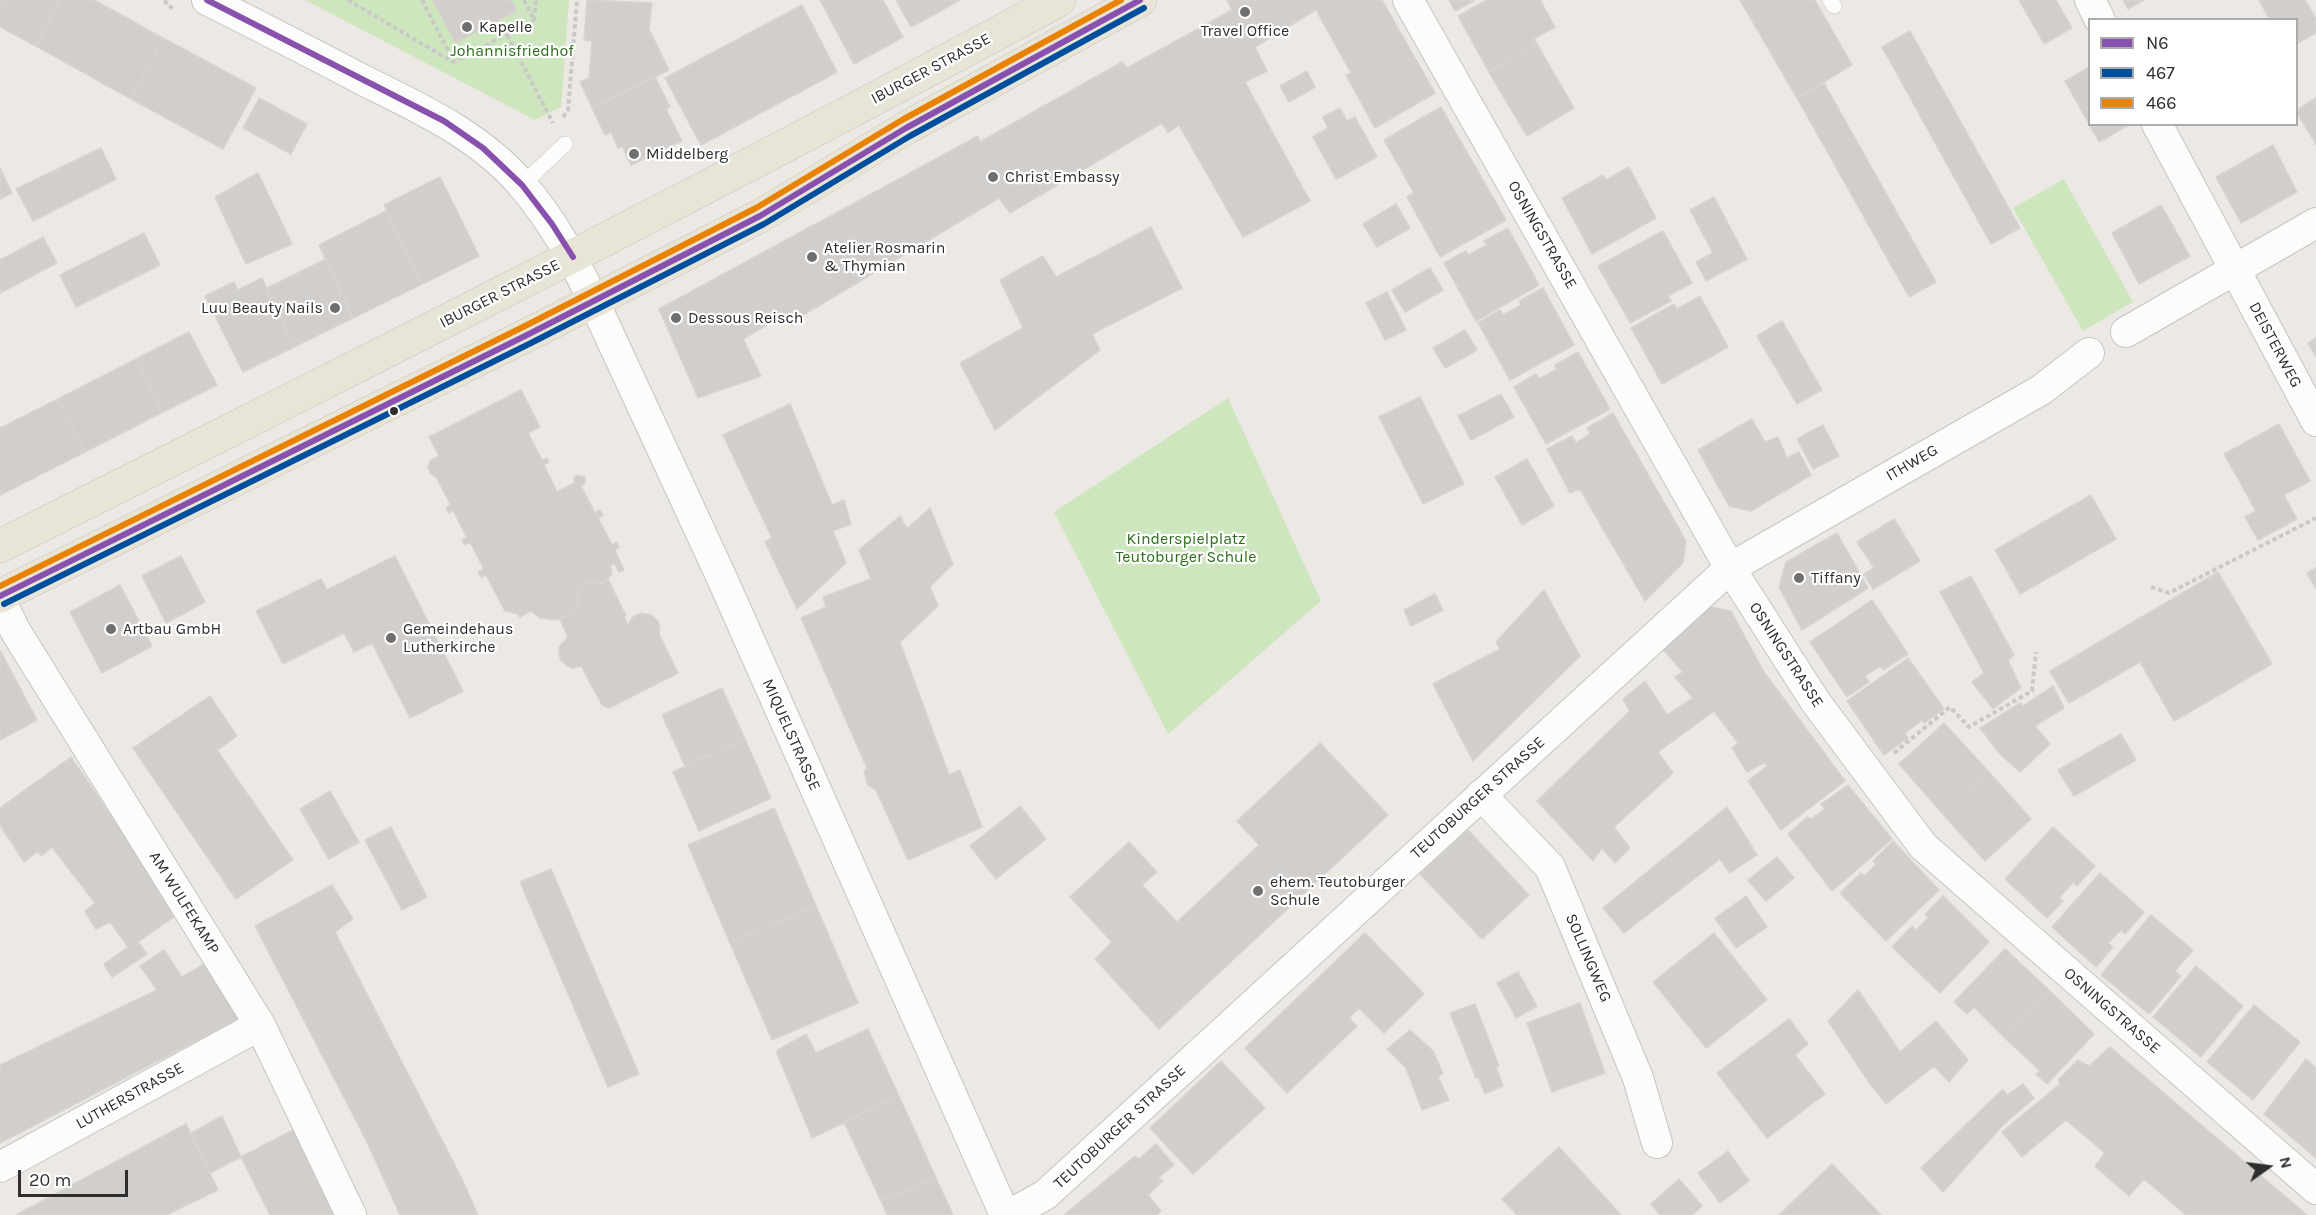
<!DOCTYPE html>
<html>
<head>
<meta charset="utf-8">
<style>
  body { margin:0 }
  #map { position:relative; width:2316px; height:1215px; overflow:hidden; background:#ece8e4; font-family:Karla,sans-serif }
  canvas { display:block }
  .legend { position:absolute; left:2088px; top:18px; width:210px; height:108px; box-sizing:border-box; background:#fff; border:2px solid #ababab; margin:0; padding:8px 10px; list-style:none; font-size:18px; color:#2e2e2e }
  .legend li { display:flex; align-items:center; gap:12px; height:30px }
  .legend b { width:30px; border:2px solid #ababab }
  .north { position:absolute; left:2238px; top:1137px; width:60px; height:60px; -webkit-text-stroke:4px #fff; paint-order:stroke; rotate:76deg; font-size:16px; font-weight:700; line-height:24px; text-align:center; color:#2e2e2e }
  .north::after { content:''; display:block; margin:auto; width:21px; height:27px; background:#2e2e2e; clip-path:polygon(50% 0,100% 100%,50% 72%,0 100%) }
  .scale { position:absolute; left:18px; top:1170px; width:110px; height:27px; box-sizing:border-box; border:3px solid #2e2e2e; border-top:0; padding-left:8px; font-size:18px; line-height:21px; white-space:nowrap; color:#2e2e2e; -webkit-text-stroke:4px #fff; paint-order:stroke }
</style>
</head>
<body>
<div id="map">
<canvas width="2316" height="1215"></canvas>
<ul class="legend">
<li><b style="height:8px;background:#8951ae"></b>N6</li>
<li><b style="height:8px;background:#004e9e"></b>467</li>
<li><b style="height:8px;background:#e88200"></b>466</li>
</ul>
<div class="north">N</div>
<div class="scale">20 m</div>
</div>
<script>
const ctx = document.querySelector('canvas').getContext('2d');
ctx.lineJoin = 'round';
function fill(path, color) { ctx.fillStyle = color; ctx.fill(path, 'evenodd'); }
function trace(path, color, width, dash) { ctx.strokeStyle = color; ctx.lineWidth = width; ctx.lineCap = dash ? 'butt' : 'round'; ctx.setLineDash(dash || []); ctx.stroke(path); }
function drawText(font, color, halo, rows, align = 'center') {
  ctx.font = font + ' Karla,sans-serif'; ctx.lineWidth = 4.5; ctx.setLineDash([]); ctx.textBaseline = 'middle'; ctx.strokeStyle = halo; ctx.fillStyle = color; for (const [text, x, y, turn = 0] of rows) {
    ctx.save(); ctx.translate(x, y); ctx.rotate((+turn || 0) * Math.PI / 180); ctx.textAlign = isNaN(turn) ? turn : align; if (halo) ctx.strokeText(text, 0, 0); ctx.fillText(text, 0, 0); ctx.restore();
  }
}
fill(new Path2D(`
  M305,0h264l-8,107 -26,13z
  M2064,179l69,123 -50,29 -70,-123z
  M1228,398l93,203 -153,133 -114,-222z`), '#cee6be');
const building = new Path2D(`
  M0,0h60l-24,46 -36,-19z
  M60,0h34l69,38 -32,61 -95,-53z
  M433,0h78l6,11 -62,32z
  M587,0l65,3 -3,26 20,41 -77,38 -12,-26 9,-4 3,-37 -8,-1z
  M820,0h63l20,37 -49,27z
  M896,0h64l-49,27z
  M1227,0h155l53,93 -60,35 -29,-53 5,-2 -35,-63 -61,37 12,24 -22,11 65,119 -67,36 -64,-112 -11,8 -6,-10 -152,90 -11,-15 -209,125 -4,-9 -43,25 18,37 -63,22 -39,-89 319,-173 2,6 142,-80 5,6 105,-58z
  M1449,0h26l-20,11z
  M1487,0h53l15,27 -21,12 3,5 -48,28 -31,-56z
  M1740,0h75l37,65 -55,33z
  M2019,0h37l16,28 -28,16z
  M2123,0h21l-16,9z
  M2259,0h46l11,19v14l-20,11v-24h-26z
  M802,5l35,67 -136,73 -36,-67z
  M1910,31l110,197 -29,16 -109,-197z
  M163,38l93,50 -33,61 -92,-50z
  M1537,44l37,64 -47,28 -38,-64z
  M2090,67v57l37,2 -28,16 -34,-61z
  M1307,71l8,16 -26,15 -9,-16z
  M655,77l15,30 -4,2 16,32 -51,24 -9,-19 -4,2 -7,-16 -6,3 -13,-27z
  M1824,83l112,199 -27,15 -112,-199z
  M259,98l48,26 -16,30 -48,-26z
  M2316,98v46l-20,-33z
  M1441,107l65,113 -66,37 -33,-60 7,-4 -30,-53z
  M1340,108l7,13 8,-4 22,40 -41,22 -23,-42 15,-9 -5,-11z
  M2273,145l24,47 -56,31 -25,-46z
  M101,148l15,31 -83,42 -17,-32z
  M1629,167l27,51 -64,36 -30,-56 41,-23 3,5z
  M0,168l12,25 -12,6z
  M258,173l34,71 -46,20 -31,-67z
  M440,177l39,79 -57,28 -38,-79z
  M1714,197l33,62 -41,22 -10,-19 17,-9 -23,-43z
  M1396,204l14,24 -33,19 -14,-23z
  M2161,205l29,51 -51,28 -27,-51z
  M386,211l36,73 -69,34 -34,-73z
  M1151,227l31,61 -90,46 8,16 -105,80 -35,-67 63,-35 -23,-48 43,-24 13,21z
  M1508,228l31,57 -63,36 -32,-58 22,-12 2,4 19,-10 -3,-4z
  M1663,231l29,52 -24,13 3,5 -41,22 -32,-57z
  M144,233l16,32 -84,42 -16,-32z
  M43,237l14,26 -57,30v-33z
  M326,259l27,59 -59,29 -27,-59z
  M1430,268l13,22 -38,22 -13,-22z
  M262,278l32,69 -51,25 -38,-76 29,-14 4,8z
  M1543,288l31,57 -64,35 -32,-57 22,-13 3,5 18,-10 -2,-4z
  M1387,292l19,38 -21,10 -19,-37z
  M1700,296l28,51 -66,37 -31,-56 43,-24 3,5z
  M1782,321l40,69 -25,14 -40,-68z
  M1465,330l12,20 -32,18 -12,-20z
  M189,332l28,53 -54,27 -27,-53z
  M2316,338v19l-8,-14z
  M1578,352l32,57 -64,35 -32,-57 22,-13 3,5 18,-10 -2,-4z
  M136,359l27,53 -78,40 -27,-53z
  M521,390l19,37 -12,6 14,27 5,-2 2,4 -5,3 13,27 18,-9 -1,-5 3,-3 8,2v6l-4,3 14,27 5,-3 3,5 -5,3 14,27 5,-3 2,5 -4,3 9,20 -5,2 -4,-8 -3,1 -2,2 2,3 -1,5 -5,6 -12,3 -5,-2 -10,5 -2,18 -8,9 -11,6 -18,-2 -9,-7 -11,6 -2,-3 -13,-3 -19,-36 -5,2 -3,-5 6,-3 -14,-27 -5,3 -3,-5 5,-2 -14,-28 -4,3 -3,-5 5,-3 -15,-28 -5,-3 -3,-7 2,-6 9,-5 -10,-19z
  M1501,394l13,23 -43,23 -13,-24z
  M1420,397l44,87 -41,20 -44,-87z
  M58,399l27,53 -85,43v-67z
  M790,404l42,101 12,-5 7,24 -18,7 13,32 -49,46 -32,-67 7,-4 -49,-103z
  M1613,413l73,128 -3,22 -38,38 -65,-112 -10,4 -23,-44 25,-13 4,7 14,-9 -3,-6z
  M1752,419l13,23 13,-5 9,21 12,-6 12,23 -60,36 -22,-5 -31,-56z
  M2279,424l31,57 -26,14 13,24 -39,21 -13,-23 11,-6 -32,-57z
  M1823,425l16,31 -26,13 -16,-30z
  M1527,459l27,47 -32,19 -27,-48z
  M2091,495l25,44 -96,55 -25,-44z
  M930,508l23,56 -23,23 8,19 -38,36 49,133 11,-5 22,57 -74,33 -32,-70 -8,-5 -4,-13 3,-4 -66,-150 25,-11 -3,-10 48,-18 -12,-29 41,-34 7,13z
  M1894,519l26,42 -47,28 -9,-15 10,-6 -17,-26z
  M1837,533l31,55 -66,42 -23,-43 7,-25z
  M181,556l24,46 -39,21 -24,-47z
  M395,556l68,135 -53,27 -38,-75 -18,9 -10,-19 -61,31 -27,-53 65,-32 6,11z
  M2316,568v21l-9,-16z
  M2218,572l54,92 -98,57 -34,-59 -71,41 -19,-32z
  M1971,576l43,79 -6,5 13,28 -28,21 -21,-27 12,-9 -44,-81z
  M608,579l16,33 2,3 -2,2 4,8 5,-8 8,-4 10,2 7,6 2,7 -1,6 19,39 -69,35 -7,-3 -21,-39 -8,2 -7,-3 -5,-5 -2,-6v-7l9,-10 -8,-18 9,-5 8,-9 2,-18 10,-5 5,2h8z
  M120,585l32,61 -50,27 -32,-61z
  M1544,590l36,66 -107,105 -40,-77 67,-35 -4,-7z
  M1435,594l8,16 -32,16 -7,-16z
  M1872,600l36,54 -25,16 -3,-4 -15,10 4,6 -22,15 -37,-55z
  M1705,606l26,5 33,61 81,109 -64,49 -33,-49 20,-16 -5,-2 -16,9 -15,-24 6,-5 -24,-32 -56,41 15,21 -59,54 16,21 -15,15 -13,-15 -9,13 -56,-60 93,-90 -7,-12 22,-18 22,34 26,-17 -18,-21 8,-5 -22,-25z
  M0,650l37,70 -37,20z
  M1908,658l36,51 -20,14 -2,-3 -17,13 3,5 -24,17 -37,-54z
  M2053,686l11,22 -29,18 15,18 -30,28 -21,-19 -19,-25 40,-25 3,3z
  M722,688l23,51 -60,27 -23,-51z
  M210,696l27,40 -20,14 76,110 -57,39 -103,-151z
  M1944,723l44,48 -46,42 -43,-49z
  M2121,734l15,26 -62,36 -16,-26z
  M745,739l26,59 -72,33 -26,-59z
  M1320,743l68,72 -229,214 -64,-70 17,-17 -42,-45 59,-55 28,30 -15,13 35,37 82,-77 -22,-24z
  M71,757l107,157 -40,28 9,12 -35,23 -8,-13 24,-17 -18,-25 -14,7 -11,-18 10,-8 -43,-56 -11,9 -3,-5 -14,11 -24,-37v-17z
  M1988,771l43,48 -46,42 -43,-48z
  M1848,785l44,54 -60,52 -44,-57 19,-17 4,2 14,-10 -4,-5z
  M330,791l29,51 -30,17 -29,-50z
  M1020,806l26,33 -50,40 -26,-33z
  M1727,807l30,48 -27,18 -10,-14 -96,74 -21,-25z
  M774,808l42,98 -86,37 -42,-98z
  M391,827l36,70 -25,13 -37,-70z
  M2053,827l42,39 -18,20 -4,-4 -14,16 4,3 -16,17 -42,-39z
  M1468,830l61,65 -47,44 -62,-65z
  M1893,841l46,49 -53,51 -46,-48 21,-20 4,3 11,-12 -3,-3z
  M1777,857l17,21 -28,23 -18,-21z
  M551,869l88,205 -31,13 -88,-205z
  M2100,873l44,39 -19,22 -4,-4 -13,13 5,4 -17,20 -44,-40z
  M332,885l21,34 -18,13 126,245 17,38h-78l-34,-75 -111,-214z
  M1746,896l21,31 -31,21 -21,-30z
  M1943,896l46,46 -49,51 -48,-46 20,-21 4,4 12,-12 -3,-4z
  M816,906l42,97 -86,37 -42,-97z
  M2151,915l42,35 -18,21 6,5 -32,38 -48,-39z
  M1365,933l59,61 -40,39 -25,-25 -10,10 8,8 -70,67 -42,-45z
  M1714,933l53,67 -61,48 -53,-66z
  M2005,949l45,42 -45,47 -31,-31 -7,7 -13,-12z
  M164,950l18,27 24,-14 36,54 -242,126v-78l157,-75 -17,-24z
  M2196,966l47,40 -42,51 -48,-40z
  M1518,972l19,34 -21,12 -19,-35z
  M1858,990l42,62 36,-31 32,39 -19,22 -15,-16 -48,38 -18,-23 -40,-60z
  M2050,991l44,43 -47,50 -11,-10 4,-3 -35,-33z
  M1580,1003l25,70 -53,19 -25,-69z
  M1475,1004l24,62 -3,1 7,19 -18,8 -7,-17 -2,1 -26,-65z
  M2254,1005l46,37 -47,58 -46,-38z
  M1789,1019l19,25 -13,11 30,39 -58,44 -50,-65z
  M868,1029l31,67 -87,42 -36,-87 30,-17 10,19z
  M1410,1030l23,21 10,22 -5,4 11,23 -27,10 -16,-42 -19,-19z
  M2110,1047l197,168h-121l-42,-36 -15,17 -34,-30 10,-13 -39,-33 -44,37 -20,-25 58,-48 -2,-4 20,-20 11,6z
  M2306,1059l10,9v90l-52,-44z
  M1221,1061l44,47 -72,66 -43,-46z
  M2023,1084l11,14 -32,28 -59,66 -22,-24 82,-79 4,6z
  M899,1096l37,82 -55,23 -37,-79z
  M222,1116l19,41 -31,16 -19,-40z
  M186,1124l32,66 -52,25h-150z
  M299,1127l41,88h-70l-29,-58z
  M1156,1144l18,21 -16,13 5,3 -15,14 13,16 -4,4h-93l71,-59 4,3z
  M1559,1147l62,68h-104l-15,-16z
  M1728,1151l21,30 -29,22 -22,-30z
  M1832,1164l49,51h-102z
  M936,1178l17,37h-66l-6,-14z
  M1679,1179l23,27 -10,9h-32l-9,-11z`);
fill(building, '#d1cecb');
trace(building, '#d7d4d0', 1.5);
const lane = new Path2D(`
  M1830,0l4,6
  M522,185l43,-41`);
const street = new Path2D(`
  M207,0c52,26 103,52 154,79 58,29 119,56 162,107 30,35 51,74 71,116l126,272 285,641
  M1408,0l322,568 85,133 108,145 393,343
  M2090,0l10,20
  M2157,124l159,297
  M2126,332l190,-109
  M0,600l16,32 244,393 91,190
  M1481,795l69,72 88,211 19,65
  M0,1167l260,-142
  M1009,1215l36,-20 685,-627 311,-178 48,-37`);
const primary = new Path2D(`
  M0,546c355,-178 710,-357 1059,-546
  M0,596l527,-261 233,-119 146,-88 234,-128`);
trace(lane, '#c5c4c5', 16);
trace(street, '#c5c4c5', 32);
trace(primary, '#c6c5c4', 34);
trace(new Path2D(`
  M165,0l2,5 8,4
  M348,0l105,62
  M422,0l32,62 80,-42
  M524,0l10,20
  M534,20l2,-20
  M507,35l46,88
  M563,117l5,-7 9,-110
  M2151,587l18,6 147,-75
  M1894,753l56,-46 19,20 63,-36 4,-39`), '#c9c9c8', 4, [4.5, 3]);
trace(lane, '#fcfcfb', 15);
trace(street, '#fcfcfb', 30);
trace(primary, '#e8e4d6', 33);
trace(new Path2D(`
  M207,0l237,121 39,27 39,37 30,39 21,33
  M0,596l527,-261 233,-119 146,-88 234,-128`), '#8951ae', 6);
trace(new Path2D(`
  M4,604l527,-261 233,-119 146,-88 234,-128`), '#004e9e', 6);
trace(new Path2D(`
  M0,586l523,-259 233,-119 146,-88 219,-120`), '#e88200', 6);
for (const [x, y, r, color] of [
  [1245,12,6,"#706f6e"],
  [467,27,6,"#706f6e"],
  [634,154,6,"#706f6e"],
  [993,177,6,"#706f6e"],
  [812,257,6,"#706f6e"],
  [335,308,6,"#706f6e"],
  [676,318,6,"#706f6e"],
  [394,411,5,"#2e2e2e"],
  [1799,578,6,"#706f6e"],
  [111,629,6,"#706f6e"],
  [391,638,6,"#706f6e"],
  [1258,891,6,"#706f6e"]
]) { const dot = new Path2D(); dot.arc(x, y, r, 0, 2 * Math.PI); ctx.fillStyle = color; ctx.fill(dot); trace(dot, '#fff', 2); }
drawText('16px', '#2e2e2e', '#fff', [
  ["Kapelle",479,27],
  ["Travel Office",1245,31,"center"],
  ["Middelberg",646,154],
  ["Christ Embassy",1005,177],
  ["Atelier Rosmarin",824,248],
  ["& Thymian",824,266],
  ["Luu Beauty Nails",323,308,"right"],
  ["Dessous Reisch",688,318],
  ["Tiffany",1811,578],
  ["Artbau GmbH",123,629],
  ["Gemeindehaus",403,629],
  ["Lutherkirche",403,647],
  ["ehem. Teutoburger",1270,882],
  ["Schule",1270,900]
], 'left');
drawText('16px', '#2c6e1b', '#fff', [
  ["Johannisfriedhof",512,51],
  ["Kinderspielplatz",1186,539],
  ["Teutoburger Schule",1186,557]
]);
drawText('16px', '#2e2e2e', '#fff', [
  ["IBURGER STRASSE",931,69,-28],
  ["OSNINGSTRASSE",1542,235,60],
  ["IBURGER STRASSE",500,294,-27],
  ["DEISTERWEG",2275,345,62],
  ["ITHWEG",1912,463,-30],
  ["OSNINGSTRASSE",1786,655,57],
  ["MIQUELSTRASSE",791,735,66],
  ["TEUTOBURGER STRASSE",1478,798,-42],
  ["AM WULFEKAMP",184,903,58],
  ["SOLLINGWEG",1588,958,67],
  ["OSNINGSTRASSE",2112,1011,41],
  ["LUTHERSTRASSE",130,1096,-29],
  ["TEUTOBURGER STRASSE",1120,1127,-43]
]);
</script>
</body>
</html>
